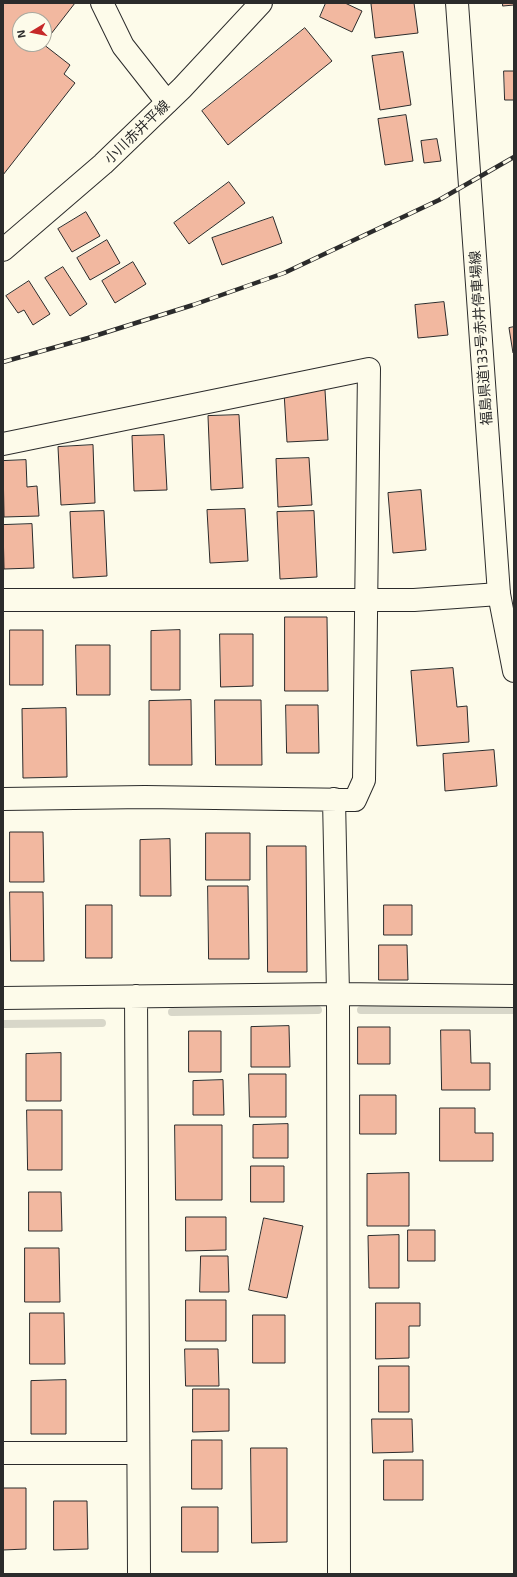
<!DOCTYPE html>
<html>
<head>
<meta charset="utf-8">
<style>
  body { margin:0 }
  #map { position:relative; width:517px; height:1577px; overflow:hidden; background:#fdfbea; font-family:"Exo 2",sans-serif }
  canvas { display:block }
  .frame { position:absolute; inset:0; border:4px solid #2b2b2b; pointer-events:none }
  .north { position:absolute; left:12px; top:12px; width:40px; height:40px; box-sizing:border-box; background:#fdfbea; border:1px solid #a9a89e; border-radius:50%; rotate:260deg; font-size:11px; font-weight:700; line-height:16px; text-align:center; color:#2b2b2b }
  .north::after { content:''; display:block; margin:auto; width:14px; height:18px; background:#c62828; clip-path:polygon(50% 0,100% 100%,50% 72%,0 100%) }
</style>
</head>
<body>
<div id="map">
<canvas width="517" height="1577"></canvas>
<div class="frame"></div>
<div class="north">N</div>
</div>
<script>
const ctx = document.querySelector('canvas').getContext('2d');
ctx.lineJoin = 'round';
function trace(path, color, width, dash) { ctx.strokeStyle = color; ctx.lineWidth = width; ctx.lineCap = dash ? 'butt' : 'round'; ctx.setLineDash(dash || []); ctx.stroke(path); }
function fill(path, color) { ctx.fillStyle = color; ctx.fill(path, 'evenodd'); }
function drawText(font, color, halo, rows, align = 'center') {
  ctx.font = font + ' "Exo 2","Noto Sans JP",sans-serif'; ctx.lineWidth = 3; ctx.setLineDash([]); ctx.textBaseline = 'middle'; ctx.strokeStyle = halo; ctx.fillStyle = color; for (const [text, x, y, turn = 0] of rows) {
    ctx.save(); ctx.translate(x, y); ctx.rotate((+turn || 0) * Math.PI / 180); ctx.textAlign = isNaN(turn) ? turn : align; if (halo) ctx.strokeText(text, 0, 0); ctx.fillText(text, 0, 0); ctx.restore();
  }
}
trace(new Path2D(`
  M361,1010h153
  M172,1012l146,-2
  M3,1024l99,-1`), '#d8d7c9', 8);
const building = new Path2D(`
  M3,3h72l-31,40v-23h-24v24h23l27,21 -6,9 11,9 -72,92z
  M326,3h19l17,8 -10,21 -32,-15z
  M385,3h29l4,30 -43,5 -4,-34z
  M503,3h11v2l-11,1z
  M305,28l27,33 -104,84 -26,-34z
  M403,52l8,53 -31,5 -8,-54z
  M504,71h10v29h-9z
  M406,115l7,46 -28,4 -7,-46z
  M437,139l4,22 -17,2 -3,-22z
  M229,182l16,21 -56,41 -15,-21z
  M86,212l14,24 -28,16 -14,-23z
  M273,217l9,26 -60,22 -10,-27z
  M107,240l13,23 -30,17 -13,-22z
  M133,262l13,22 -31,19 -13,-22z
  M63,267l24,37 -17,12 -25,-38z
  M29,281l21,33 -17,11 -9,-15 -6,3 -12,-17z
  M444,302l4,33 -30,3 -3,-33z
  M514,327v26h-1l-4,-25z
  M325,390l3,50 -41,2 -3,-50z
  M239,415l4,73 -32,2 -3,-74z
  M164,435l3,55 -33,1 -2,-55z
  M93,445l2,58 -34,2 -3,-58z
  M309,458l3,47 -34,2 -2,-48z
  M26,460l1,27 10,-1 2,30 -35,1 -1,-56z
  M421,490l5,60 -33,3 -5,-60z
  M245,509l3,52 -38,2 -3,-53z
  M104,511l3,65 -34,2 -3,-66z
  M314,511l3,66 -37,2 -3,-67z
  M32,524l2,44 -30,1 -1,-44z
  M285,617h42l1,74h-43z
  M10,630h33v55h-33z
  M180,630v60h-29v-59z
  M220,634h33v52l-32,1z
  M76,645h34v50h-33z
  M453,668l4,39 10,-1 2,36 -52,4 -6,-75z
  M191,700l1,65h-43v-64z
  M215,700h46l1,65h-46z
  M286,705h32l1,48h-32z
  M66,708l1,69 -44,1 -1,-69z
  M494,750l3,36 -52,5 -2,-37z
  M10,832h33l1,50h-34z
  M206,833h44v47h-44z
  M170,839l1,57h-31v-56z
  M267,846h39l1,126h-39z
  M208,886h40l1,73h-40z
  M10,892h33l1,69h-33z
  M86,905h26v53h-26z
  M384,905h28v30h-28z
  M379,945h28l1,35h-29z
  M289,1026l1,41h-39v-40z
  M358,1027h32v37h-32z
  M441,1030h29l1,33h19v27h-48z
  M189,1031h32v41h-32z
  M61,1053v48h-35v-47z
  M249,1074h37v43h-36z
  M223,1080l1,35h-31v-34z
  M360,1095h36v39h-36z
  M440,1108h35v25h18v28h-53z
  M27,1110h35v60h-34z
  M288,1124v34h-35v-33z
  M175,1125h47v75h-46z
  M251,1166h33v36h-33z
  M409,1173v53h-42v-52z
  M29,1192h32l1,39h-33z
  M186,1217h40v33l-40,1z
  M264,1218l39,8 -16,72 -38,-8z
  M408,1230h27v31h-27z
  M399,1235v53h-30l-1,-52z
  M25,1248h34l1,54h-35z
  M201,1256h27l1,36h-29z
  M186,1300h40v41h-40z
  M376,1303h44v23h-11v32l-33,1z
  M30,1313h34l1,51h-35z
  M253,1315h32v48h-32z
  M185,1349h33l1,37h-33z
  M379,1366h30v46h-30z
  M66,1380v54h-35v-53z
  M193,1389h36v42l-36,1z
  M372,1419h40l1,33 -40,1z
  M192,1440h30v49h-30z
  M251,1448h36v94l-35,1z
  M384,1460h39v40h-39z
  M3,1488h23v61l-23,1z
  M54,1501h33l1,48 -34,1z
  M182,1507h36v45h-36z`);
fill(building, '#f2b8a0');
trace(building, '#2b2b2b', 1);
const minor = new Path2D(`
  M102,3l21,43 44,56
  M3,444l366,-75 -5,411 -9,20 -210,-3 -142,2
  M3,600h411l85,-6
  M334,799l4,195 1,580
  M136,996l3,578
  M3,998l335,-4 176,2
  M3,1453h135`);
const major = new Path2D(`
  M457,3l42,591 15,77
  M3,250l100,-86 79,-76 79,-85`);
trace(minor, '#2b2b2b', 24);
trace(major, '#2b2b2b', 24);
trace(minor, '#fdfbea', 22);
trace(major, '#fdfbea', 22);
const rail = new Path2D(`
  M3,362l85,-24 105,-33 91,-32 155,-73 75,-43`);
trace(rail, '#2b2b2b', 4.5);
trace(rail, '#fdfbea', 3, [9]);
drawText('14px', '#2b2b2b', '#fdfbea', [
  ["小川赤井平線",137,132,-44],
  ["福島県道133号赤井停車場線",481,338,-94]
]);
</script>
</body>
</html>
